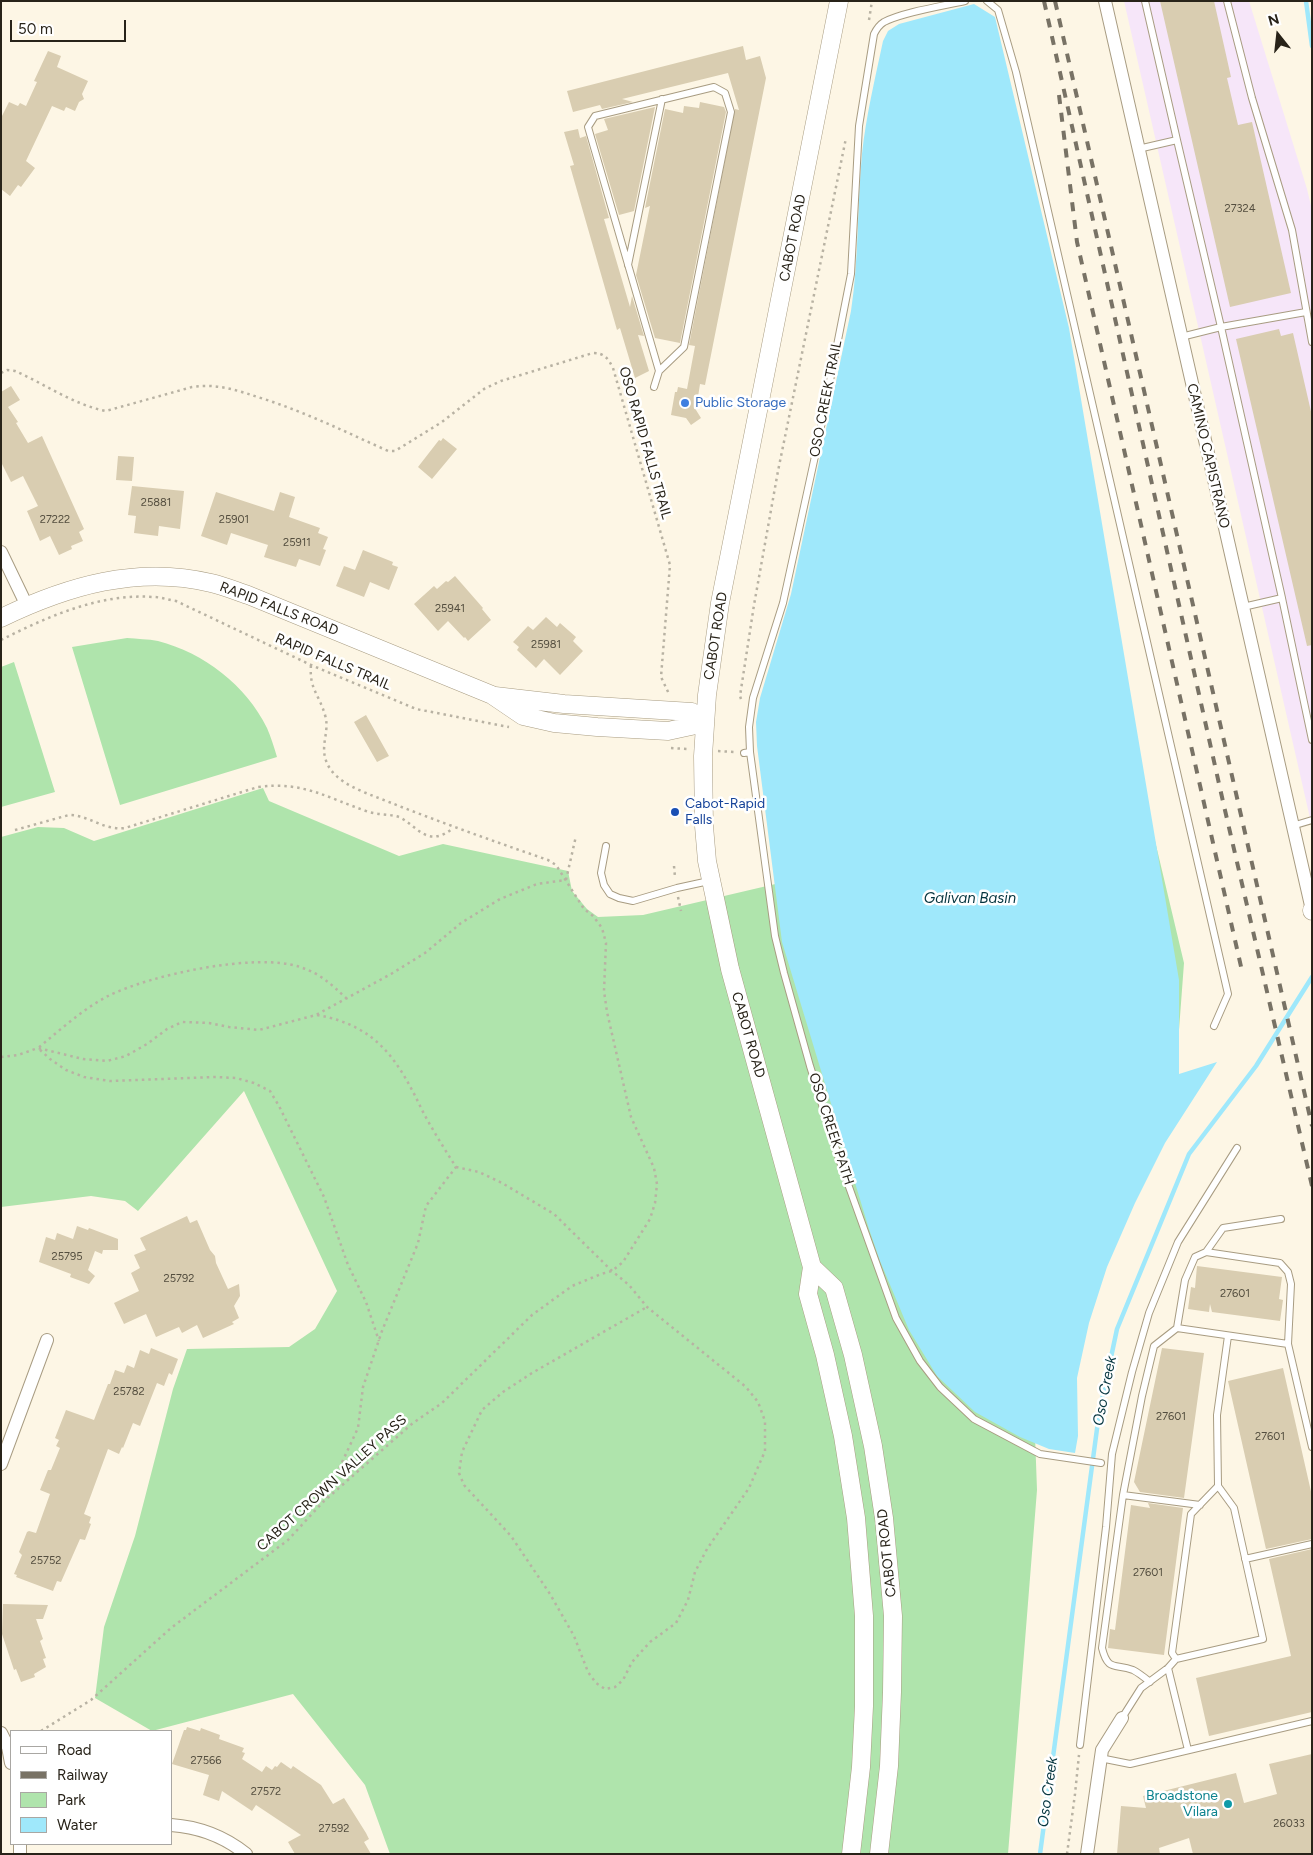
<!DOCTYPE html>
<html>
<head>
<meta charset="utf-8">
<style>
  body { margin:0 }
  #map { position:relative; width:1313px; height:1855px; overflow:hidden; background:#fdf6e5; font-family:Figtree,sans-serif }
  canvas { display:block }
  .frame { position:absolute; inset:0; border:2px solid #282319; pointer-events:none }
  .legend { position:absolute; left:10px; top:1730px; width:162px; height:115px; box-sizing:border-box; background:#fff; border:1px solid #a9a7a3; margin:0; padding:6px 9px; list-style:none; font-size:15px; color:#282319 }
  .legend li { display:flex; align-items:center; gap:10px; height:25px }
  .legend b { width:25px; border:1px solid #a9a7a3 }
  .north { position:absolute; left:1253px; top:10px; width:50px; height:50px; -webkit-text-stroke:4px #fff; paint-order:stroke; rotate:344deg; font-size:14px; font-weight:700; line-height:20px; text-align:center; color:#282319 }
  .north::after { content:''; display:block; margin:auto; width:18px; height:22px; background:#282319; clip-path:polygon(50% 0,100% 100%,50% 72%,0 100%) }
  .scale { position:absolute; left:10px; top:20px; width:116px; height:22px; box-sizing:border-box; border:2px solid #282319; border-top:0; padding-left:6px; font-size:15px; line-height:18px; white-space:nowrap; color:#282319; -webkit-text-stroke:4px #fff; paint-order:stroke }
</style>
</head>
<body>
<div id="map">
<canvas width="1313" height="1855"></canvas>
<div class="frame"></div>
<ul class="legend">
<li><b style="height:6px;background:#fff"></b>Road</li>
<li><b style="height:6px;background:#787265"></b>Railway</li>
<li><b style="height:14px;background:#afe4ac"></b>Park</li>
<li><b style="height:14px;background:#9fe8fb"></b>Water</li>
</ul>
<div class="north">N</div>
<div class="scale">50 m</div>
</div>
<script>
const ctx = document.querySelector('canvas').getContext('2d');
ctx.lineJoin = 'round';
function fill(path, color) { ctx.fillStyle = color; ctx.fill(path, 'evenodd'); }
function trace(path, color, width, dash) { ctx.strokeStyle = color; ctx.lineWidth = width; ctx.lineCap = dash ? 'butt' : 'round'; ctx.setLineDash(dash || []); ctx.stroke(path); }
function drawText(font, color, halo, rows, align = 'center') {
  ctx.font = font + ' Figtree,sans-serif'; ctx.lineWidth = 5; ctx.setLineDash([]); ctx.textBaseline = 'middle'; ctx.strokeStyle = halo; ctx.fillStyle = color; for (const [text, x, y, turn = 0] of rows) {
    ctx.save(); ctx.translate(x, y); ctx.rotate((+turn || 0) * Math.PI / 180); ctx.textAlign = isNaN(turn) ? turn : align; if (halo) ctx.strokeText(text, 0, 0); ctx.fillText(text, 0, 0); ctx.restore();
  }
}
fill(new Path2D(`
  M1124,1h125l58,188 5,21v617z`), '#f6e6f9');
fill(new Path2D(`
  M969,58l215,905 -8,107 -143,310 4,110 -29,364h-618l-25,-69 -72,-91 -141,37 -57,-33 9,-71 31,-91 38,-147 14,-40 102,-2 26,-18 22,-38 -93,-200 -106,120 -13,-10 -34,-5 -90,11v-370l37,-10 26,1 30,13 169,-53 6,13 130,55 44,-12 125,27 4,20 15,18 11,8 45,-2 158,-37z
  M127,638c10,1 21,1 31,3 46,12 88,44 109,87 4,9 7,19 10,29l-157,48 -48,-158z
  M14,662l41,130 -54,15v-140z`), '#afe4ac');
fill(new Path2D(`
  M974,4l21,13 74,311 110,652v94l38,-12 -52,81 -30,60 -28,64 -18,56 -12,55 1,58 -3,17 -26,-4 -29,-12 -45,-25 -38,-36 -28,-46 -29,-69 -11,-32 -87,-287 -25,-196 -1,-24 4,-24 31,-104 60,-283c8,-52 6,-104 11,-157 4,-38 13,-75 21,-113l5,-10 11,-7z`), '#9fe8fb');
trace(new Path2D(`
  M1306,1l6,45
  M1040,1854l59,-440 18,-85 72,-175 67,-88 56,-89`), '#9fe8fb', 4.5);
fill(new Path2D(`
  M1160,1h54l17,76 -4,1 11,47 14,-3 39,171 -61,14z
  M743,46l3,14 14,-4 6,22 -61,307 -5,-1 -4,26 5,8 -10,7 -5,-7 -15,-3 4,-23h2l1,-5 9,2 8,-43 -6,-1 46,-236 4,1 -11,-37 -106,26 11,3 -31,7 -2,-4 -27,7 -6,-21z
  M48,51l13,5 -4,11 31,14 -6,13 2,5 -5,3 -4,9 -9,-4 -2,4 -12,-5 -26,55 9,7 -14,19 -3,-2 -8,11 -9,-7v-71l8,-16 9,4 2,-3 6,3 11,-24 -3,-1z
  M700,102l24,5 2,5 -46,231 -25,-5 -19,-63 14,-69 -5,2 20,-99 18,4 1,-7 15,2z
  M655,107l-21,104 -15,4 -24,-81 13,-4 -4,-11z
  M578,129l2,9 6,-2 23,82 -5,1 26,88 2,-11 12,40 -6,-1 11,36 -14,7 -15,-50 -3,2 -47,-164 4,-1 -10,-33z
  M1279,329l2,7 12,-3 19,83v229l-5,1 -71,-307z
  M11,386l9,14 -12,7 10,15 -2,1 12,20 14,-7 42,93 -5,3 4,9 -12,5 1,3 -13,6 -9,-19 -10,5 -13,-30 11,-5 -15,-30 -12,6 -10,-20v-70z
  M443,438l14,11 -25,30 -14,-12 21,-27 2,1z
  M118,456l16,1 -2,24 -16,-1z
  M132,486l52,5 -4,38 -21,-3 -1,10 -24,-3 2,-17 -8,-1z
  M216,492l58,19 6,-19 15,5 -6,20 31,11 -2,5 10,4 -5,12 3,1 -6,16 -21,-7 -3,8 -32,-10 4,-12 -37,-12 -4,12 -26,-9z
  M363,550l30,12 -1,3 6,2 -9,23 -19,-8 -6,15 -28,-11 8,-20 11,4z
  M455,576l28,32 -1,1 9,11 -23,21 -3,-4 -1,1 -16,-17 -10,10 -24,-27 20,-18 3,3 9,-8 2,1z
  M546,617l11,10 3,-4 16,14 -3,4 10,10 -23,24 -16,-16 -8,9 -19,-18 2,-3 -6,-5 15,-16 5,4z
  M366,715l23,41 -12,6 -23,-40z
  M187,1216l3,7 7,-3 13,30 5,6 1,7 12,26 11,-5 1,12 -6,10 5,12 -7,4 2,2 -31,14 -6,-13 -15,8 -3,-6 -23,10 -10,-23 -22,10 -10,-21 25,-12 -8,-18 9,-5 -6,-13 12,-5 -6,-12z
  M77,1226l11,4 1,-2 29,11v11h-15l-1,4 -7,-3 -7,19 7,6 -6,8 -19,-7 1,-3 -32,-12 7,-25 9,3 2,-7 16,6z
  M1197,1266l85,11 -3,22 4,1 -3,21 -68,-9 -2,-8 -1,8 -21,-3 3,-22 4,1z
  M151,1348l27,11 -6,16 -3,-2 -5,13 -7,-3 -17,43 -7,-3 -10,25 -1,-1 -3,7 -11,-5 -24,65 7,3 -2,6 2,1 -6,16 -5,-1 -19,43 -4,-1 -4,10 -37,-14 1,-2 -3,-1 8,-19 -3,-3 8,-20 2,-1 7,2 14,-39 -10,-4 8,-20h3l9,-22 -4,-2 3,-6 -4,-2 11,-28 28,10 14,-36h2l5,-14 9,3 3,-8 7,3 6,-18 9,4z
  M1162,1348l42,5 -20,145 -44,-6 -6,-10z
  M1283,1368l29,128v43l-46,10 -38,-168z
  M1148,1503l35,5 -19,147 -56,-7 2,-19 5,1 16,-125 19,3z
  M1312,1549v163l-103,24 -13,-58 95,-22 -22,-97z
  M3,1604l45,1 -5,14h-7l7,20 -3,2 6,17 -3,1 3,8 -12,7 1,3 -14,5 -5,-13 -2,1 -12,-36z
  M187,1727l13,4 1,-3 19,7 -1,4 25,9 -2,4 3,1 -3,6 20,13 4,-6 6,4 3,-4 2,1 4,-5 10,7 2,-3 28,19 12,19 11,-6 22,35 3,6 -5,3 7,12h-76l-7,-12 13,-7 -45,-30 -4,6 -30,-20 -3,10 -16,-6 6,-20 -37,-11 12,-34h2z
  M1312,1754v100h-119l-4,-16 -30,10 1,6h-43l4,-48 25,2 -3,-12 93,-23 8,30 33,-9 -8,-30z`), '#d9cdb1');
const lane = new Path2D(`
  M987,1l11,9 18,62 212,922 -14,32
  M1145,1l32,139
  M1227,1l25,97 40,132 20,112
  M1138,149l39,-9 44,187 85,-15
  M628,265l34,-166
  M1181,337l40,-10 61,271 -39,9
  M654,387l5,-16 25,-24 47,-235 -6,-19 -11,-6 -119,29 -7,11 71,244
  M1282,598l30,142
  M750,752l25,184 9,37 26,93 29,93 57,159 24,43 20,26 34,32 66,35 61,9
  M744,753l6,-1 -1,-25 4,-29 30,-95 34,-156 34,-173 8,-148 15,-92c3,-6 5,-9 10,-12 19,-10 59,-16 81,-21
  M1292,826l20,-6
  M606,846l-5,27 3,12 6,9 9,4 14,3 44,-13 32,-7
  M1281,1219l-58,9 -17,24 -11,5 -10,23 -8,48 111,16
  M1206,1252l74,11 8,9 3,12 -3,60 24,103
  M1123,1495l77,10
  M1245,1559l67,-15
  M1176,1659l-4,-6 19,-139 27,-28
  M1168,1668l20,82
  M1150,1682c-5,-4 -11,-9 -17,-12 -18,-7 -25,2 -31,-22l21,-153 19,-99 12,-50 23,-18
  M1122,1718l19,-30 27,-20 8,-9 87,-20 -29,-131 -16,-22 -1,-71 11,-79
  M1080,1745l26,-218 6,-73 20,-82 17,-59 29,-71 59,-94
  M1100,1758l30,6 182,-43`);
const street = new Path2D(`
  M1105,1l207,909
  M1,552l26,54
  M1,1464l46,-124
  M1,1733l7,14 3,16
  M171,1825c28,2 54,12 75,29
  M20,1854v-10
  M1087,1854l15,-104 20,-32`);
const secondary = new Path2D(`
  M839,1l-119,602 -13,92 -4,61 1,70 3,35 23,108 82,298 -4,27 17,61 18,81 13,82 8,98v90l-3,61 -10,87
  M1,618c66,-32 137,-53 210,-35 13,3 25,8 37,12l244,100 31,21 31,7 43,4 71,4 37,-8
  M495,696l69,8 128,8 13,11
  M1312,910v1
  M812,1267l22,21 19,67 20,91 11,72 9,98 -1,76 -3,74 -10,88`);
trace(lane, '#a89c82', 8);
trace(street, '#a89c82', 14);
trace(secondary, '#a89c82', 19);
trace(new Path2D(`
  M869,20l3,-19
  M1,373l6,-3 8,1c30,13 59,34 91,40l86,-24c26,-4 47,4 72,12 43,14 82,33 124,52h7l47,-29 42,-33 17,-8 92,-28c11,0 15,5 20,15l57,197 -9,112 8,17
  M1,640c46,-23 99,-47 152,-43 8,0 15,3 23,4l135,64 105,44 93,18
  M741,699l-1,-3 14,-91 24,-134 68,-333
  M671,748l17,1
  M718,751l17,1
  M15,830l54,-15c20,0 35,16 56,13l133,-41c46,-6 69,11 111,25 10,3 21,2 30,5 11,5 19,16 30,19 9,2 17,-2 24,-8
  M674,866l1,11
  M566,880l10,-44
  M678,897l3,14
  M347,999c-16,-15 -26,-25 -47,-32 -44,-15 -150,8 -192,29 -25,13 -48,34 -70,52l12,11 16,11 18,7 26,4 106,-4 20,1 18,5 16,8 9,15 45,91 24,68 18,37 13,39
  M317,1015c62,11 82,47 107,99 10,18 21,36 32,53l-30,39 -8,37 -36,88 -19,56 -5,41 -34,73
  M1,1057l17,-2 20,-7 45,11 24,2 19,-5 21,-12 20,-15 15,-7 27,1 20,4 30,3 57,-15 75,-41 34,-21 36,-30 39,-24 37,-15 29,-4
  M456,1167l23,5 23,11 52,31 58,57 17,14 18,22 99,80 12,15 7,19v30l-16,37 -42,61 -12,23 -7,28 -12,23 -26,19 -18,20 -9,18 -8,7 -10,2 -9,-6 -8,-11 -14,-36 -24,-42 -39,-58 -47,-51 -5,-12 3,-21 20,-42 21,-18 29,-19 115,-66
  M41,1731l50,-31 80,-72 117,-88 35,-38 90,-79 29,-20 90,-88 40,-29 29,-12 11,-3 11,-9 27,-43 5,-16 2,-19 -3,-16 -23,-51 -24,-105 -3,-21 2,-48 -4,-15 -9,-12 -9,-7 -28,-44 -8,-5c-52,-18 -103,-36 -154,-56 -19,-8 -51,-17 -63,-34 -15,-21 0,-36 -6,-55 -6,-21 -16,-26 -14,-50
  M1067,1854l8,-60 4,-39`), '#b8b2a3', 2.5, [2.5, 4]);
trace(lane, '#fff', 6);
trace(street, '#fff', 12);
trace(secondary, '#fff', 18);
trace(new Path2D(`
  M1044,1l180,805 88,380
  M1055,1l257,1125
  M1059,95l18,147 165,729`), '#787265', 4, [9, 9]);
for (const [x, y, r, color] of [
  [685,403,5,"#3f7fe0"],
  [675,812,5,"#1a4fb4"],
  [1228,1804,5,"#0f9aa8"]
]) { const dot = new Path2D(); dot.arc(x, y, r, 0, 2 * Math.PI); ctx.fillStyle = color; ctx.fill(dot); trace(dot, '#fff', 2); }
drawText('11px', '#544e3f', null, [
  ["27324",1240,209],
  ["25881",156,503],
  ["27222",55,520],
  ["25901",234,520],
  ["25911",297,543],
  ["25941",450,609],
  ["25981",546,645],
  ["25795",67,1257],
  ["25792",179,1279],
  ["27601",1235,1294],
  ["25782",129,1392],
  ["27601",1171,1417],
  ["27601",1270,1437],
  ["25752",46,1561],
  ["27601",1148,1573],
  ["27566",206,1761],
  ["27572",266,1792],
  ["26033",1289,1824],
  ["27592",334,1829]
]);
drawText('14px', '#282319', '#fff', [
  ["CABOT ROAD",793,238,-79],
  ["OSO CREEK TRAIL",826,399,-79],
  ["OSO RAPID FALLS TRAIL",645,443,74],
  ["CAMINO CAPISTRANO",1208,456,77],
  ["RAPID FALLS ROAD",279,609,21],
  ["CABOT ROAD",716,636,-81],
  ["RAPID FALLS TRAIL",333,662,23],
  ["CABOT ROAD",748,1035,74],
  ["OSO CREEK PATH",831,1129,72],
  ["CABOT CROWN VALLEY PASS",332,1483,-42],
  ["CABOT ROAD",887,1553,-96]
]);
drawText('14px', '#366cbe', '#fff', [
  ["Public Storage",695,403]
], 'left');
drawText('14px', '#164399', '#fff', [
  ["Cabot-Rapid",685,804],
  ["Falls",685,820]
], 'left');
drawText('14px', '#0d838f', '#fff', [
  ["Broadstone",1218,1796],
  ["Vilara",1218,1812]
], 'right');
drawText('italic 15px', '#05353f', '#fff', [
  ["Galivan Basin",970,899],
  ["Oso Creek",1105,1391,-79],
  ["Oso Creek",1048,1792,-82]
]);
</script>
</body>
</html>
